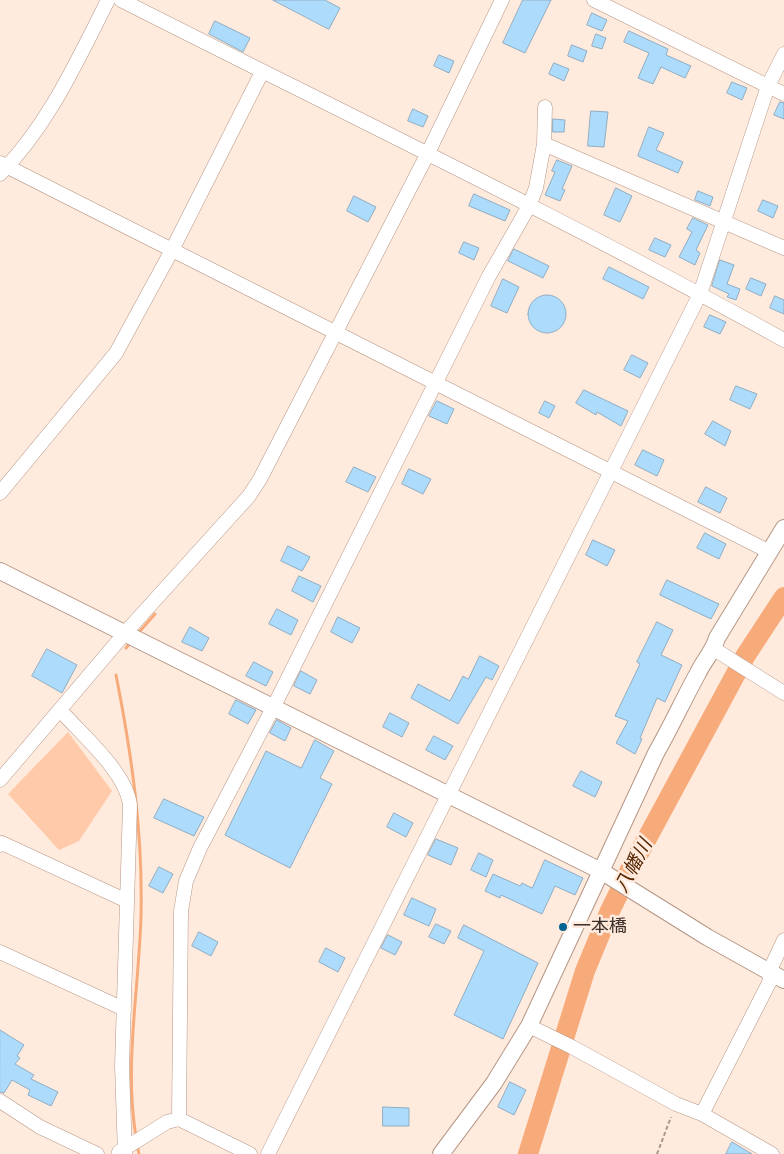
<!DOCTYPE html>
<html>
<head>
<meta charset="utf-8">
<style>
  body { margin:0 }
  canvas { display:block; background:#ffeade }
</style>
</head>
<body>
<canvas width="784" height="1154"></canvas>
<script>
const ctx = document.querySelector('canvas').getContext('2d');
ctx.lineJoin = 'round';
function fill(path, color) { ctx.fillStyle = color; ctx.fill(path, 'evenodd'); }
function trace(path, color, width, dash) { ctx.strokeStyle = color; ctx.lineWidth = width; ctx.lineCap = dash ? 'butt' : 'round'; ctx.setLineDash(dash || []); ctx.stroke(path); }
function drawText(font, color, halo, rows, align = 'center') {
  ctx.font = font + ' "Libre Baskerville","Noto Sans JP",serif'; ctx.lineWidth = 5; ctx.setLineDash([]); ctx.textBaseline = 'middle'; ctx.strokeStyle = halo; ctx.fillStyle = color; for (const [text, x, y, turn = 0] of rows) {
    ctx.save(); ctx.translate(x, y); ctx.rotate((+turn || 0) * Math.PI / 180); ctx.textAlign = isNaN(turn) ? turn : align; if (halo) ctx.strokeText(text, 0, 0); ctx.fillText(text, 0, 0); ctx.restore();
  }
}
fill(new Path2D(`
  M68,732l44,59 -33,50 -20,9 -51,-56z`), '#ffcaa9');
trace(new Path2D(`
  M140,631l15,-17
  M126,648l4,-5
  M116,675c16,81 27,159 25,241 -2,73 -17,148 -5,221
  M137,1145l2,9`), '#f8ab7a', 3);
trace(new Path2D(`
  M528,1154l57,-183 24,-58 22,-45 115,-213 38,-58`), '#f8ab7a', 20);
const building = new Path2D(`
  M273,0h52l15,8 -11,21z
  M523,0h28l-26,53 -22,-10z
  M592,13l15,7 -5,11 -15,-6z
  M215,21l35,17 -7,14 -34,-18z
  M629,31l39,18 -2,6 25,11 -6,12 -24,-11 -8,17 -15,-6 11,-25 -25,-11z
  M596,34l10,4 -4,11 -10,-3z
  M572,45l15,6 -4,11 -15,-6z
  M439,55l15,6 -5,12 -15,-7z
  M554,63l15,6 -5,12 -15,-7z
  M732,82l15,6 -5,12 -15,-7z
  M780,102l4,1v16l-10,-4z
  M413,109l15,7 -5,11 -15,-6z
  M591,111l17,1 -4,35 -16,-1z
  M553,119l12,1 -1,12h-11z
  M649,127l15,6 -8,17 27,12 -5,11 -40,-17z
  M557,160l15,6 -10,23 3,1 -5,11 -15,-6 10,-23 -3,-1z
  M616,188l16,8 -12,26 -16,-7z
  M698,191l15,6 -3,9 -15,-6z
  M474,194l36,16 -5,11 -36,-15z
  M354,196l22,11 -8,15 -21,-11z
  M763,200l15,6 -5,12 -15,-7z
  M693,218l15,7 -12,25 4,3 -5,12 -16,-8 13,-25 -5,-3z
  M655,238l16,7 -6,12 -16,-7z
  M464,242l15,6 -5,12 -15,-7z
  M514,249l35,17 -6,12 -35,-17z
  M720,260l14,5 -7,19 13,5 -4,11 -9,-3 2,-3 -17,-8z
  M609,267l40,20 -6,12 -40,-20z
  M751,278l15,6 -5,12 -15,-7z
  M503,279l16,8 -12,26 -16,-7z
  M528 314a19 19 0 1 1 38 0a19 19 0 1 1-38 0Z
  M775,296l9,4v14l-14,-6z
  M710,315l16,7 -6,12 -16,-7z
  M632,355l16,8 -8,15 -16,-8z
  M736,386l21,8 -7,15 -20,-9z
  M584,390l44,21 -7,15 -24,-14 -1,3 -20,-12z
  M437,401l17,8 -7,15 -18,-8z
  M545,401l10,5 -6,12 -10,-5z
  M713,421l18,10 -6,15 -20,-12z
  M643,450l21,10 -7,16 -22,-11z
  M354,467l22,10 -8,15 -22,-10z
  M409,469l22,10 -8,15 -21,-10z
  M706,487l21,11 -7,15 -22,-11z
  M705,533l21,11 -7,15 -22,-11z
  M593,540l22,10 -8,16 -21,-11z
  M288,546l22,11 -8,14 -21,-10z
  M299,576l22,10 -8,16 -21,-11z
  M667,580l52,24 -8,15 -51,-24z
  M277,609l21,11 -7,15 -22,-11z
  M338,617l22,11 -8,15 -21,-11z
  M657,622l16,8 -12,25 21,10 -17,37 -8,-4 -17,40 2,1 -7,15 -19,-11 12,-22 -13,-5 25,-52 -3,-2z
  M190,627l19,11 -7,13 -20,-9z
  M47,649l30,16 -15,28 -30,-17z
  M480,656l19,10 -7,14 -6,-3 -28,47 -47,-26 7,-14 32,17 13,-25 5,3z
  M254,662l19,10 -7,14 -20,-10z
  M301,671l16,9 -7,14 -16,-8z
  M236,700l20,10 -8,14 -19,-10z
  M390,713l19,10 -7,14 -19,-10z
  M277,720l14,8 -6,13 -15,-8z
  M434,736l19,10 -8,14 -19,-10z
  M315,740l19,11 -14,27 12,6 -42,84 -65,-33 41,-84 35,17z
  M581,771l21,11 -7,15 -22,-11z
  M164,799l40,18 -10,19 -40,-18z
  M394,813l19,10 -7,14 -19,-10z
  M436,839l22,9 -7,17 -23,-10z
  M479,853l14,7 -7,17 -15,-7z
  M545,860l38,18 -8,17 -20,-9 -13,28 -41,-19 -1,3 -15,-7 8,-17 27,12 2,-3 10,5z
  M159,867l14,7 -10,19 -14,-7z
  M412,898l24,11 -7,17 -25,-11z
  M436,924l15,7 -7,13 -15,-7z
  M464,925l74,38 -35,76 -49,-24 30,-64 -26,-13z
  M199,932l19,10 -7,14 -19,-10z
  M388,935l14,7 -7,13 -14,-7z
  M326,948l19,10 -7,14 -19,-10z
  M0,1030l24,15 -7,11 3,2 -5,6 19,11 -3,4 27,13 -7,14 -23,-11 2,-5 -18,-10 -8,13 -4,-1z
  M510,1082l16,8 -12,25 -16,-8z
  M383,1107l26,1v18h-26z
  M732,1142l20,12h-26z`);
fill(building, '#acdbfc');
trace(building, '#8fadc2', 1);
const minor = new Path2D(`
  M121,0c221,112 446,220 663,340
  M594,0l190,94
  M544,144l240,104
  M0,163l768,388
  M0,174c49,-50 77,-113 108,-174
  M0,493l116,-140 56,-103 90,-178
  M714,649l70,44
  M61,711c22,25 65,61 69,94l-8,261 3,88
  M0,780l125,-147 124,-137 11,-17 167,-324 75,-155
  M0,845l2,-2 125,58
  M0,952l124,57
  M529,1026l43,21 104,57 26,10 70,40
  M0,1101l40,26 57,27
  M702,1114l68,-133 -1,-9 15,-32
  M119,1152l48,-30 12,-3
  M250,1154l-71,-35 2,-208 5,-30 14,-33 73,-140 216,-432 40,-70 7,-18 8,-44 1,-37
  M268,1154l432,-860 68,-208 16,-32`);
const tertiary = new Path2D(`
  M0,571l601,300 106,66 77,43
  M441,1154l53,-71 35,-57 127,-273c15,-26 27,-53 42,-80 6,-13 15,-21 19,-35l67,-110`);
trace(minor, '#b59684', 15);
trace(tertiary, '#b59684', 18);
trace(new Path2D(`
  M657,1154l14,-37`), '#a8978c', 2, [4, 2.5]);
trace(minor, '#fff', 14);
trace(tertiary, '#fff', 16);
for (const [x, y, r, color] of [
  [563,927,5,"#006493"]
]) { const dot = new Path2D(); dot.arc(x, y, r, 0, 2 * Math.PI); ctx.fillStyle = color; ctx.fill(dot); trace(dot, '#ffeade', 2); }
drawText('18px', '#3a2d25', '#ffeade', [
  ["一本橋",573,927]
], 'left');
drawText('italic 19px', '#572700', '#ffeade', [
  ["八幡川",634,866,-62]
]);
</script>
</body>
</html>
